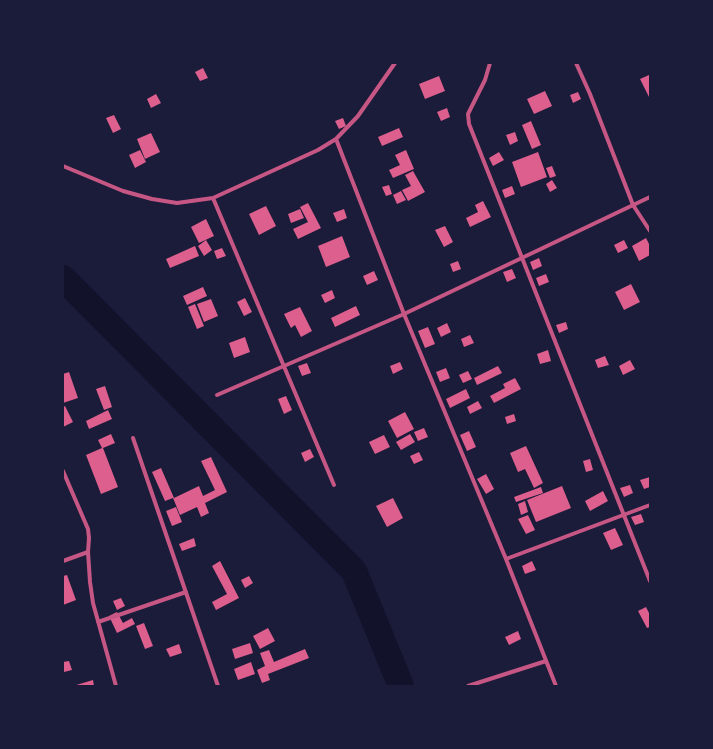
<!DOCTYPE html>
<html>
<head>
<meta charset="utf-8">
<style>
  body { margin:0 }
  #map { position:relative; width:713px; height:749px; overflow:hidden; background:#1b1b3a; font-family:"Fira Sans Condensed",sans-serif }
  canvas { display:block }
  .frame { position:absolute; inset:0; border:64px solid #1b1b3a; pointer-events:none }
</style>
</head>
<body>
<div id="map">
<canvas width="713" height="749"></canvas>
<div class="frame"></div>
</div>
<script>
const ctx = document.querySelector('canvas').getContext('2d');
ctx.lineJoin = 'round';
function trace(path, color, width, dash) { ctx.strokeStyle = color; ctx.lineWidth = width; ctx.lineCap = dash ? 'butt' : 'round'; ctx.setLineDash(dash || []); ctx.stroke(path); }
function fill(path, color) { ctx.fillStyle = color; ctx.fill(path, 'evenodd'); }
trace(new Path2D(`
  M63,278l291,293 47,115`), '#12122b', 26);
fill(new Path2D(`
  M203,68l5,10 -8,3 -5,-9z
  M649,75l1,2v22l-10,-20z
  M439,76l6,15 -20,8 -6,-15z
  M545,91l7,15 -18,8 -7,-15z
  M578,92l3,7 -8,4 -3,-8z
  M156,94l5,9 -10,5 -4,-9z
  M447,108l3,9 -9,4 -4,-9z
  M114,115l7,14 -8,4 -7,-15z
  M343,118l3,8 -7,3 -4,-8z
  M531,121l10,24 -9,4 -10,-24z
  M399,128l4,9 -21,9 -4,-9z
  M515,132l3,9 -8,4 -4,-10z
  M151,133l9,19 -15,7 -8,-20z
  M140,150l6,12 -11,6 -6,-13z
  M406,150l8,19 -21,9 -4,-8 11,-5 -5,-10z
  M499,152l5,8 -11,6 -4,-8z
  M538,152l9,25 -26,10 -9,-25z
  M552,166l4,10 -6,2 -4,-10z
  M413,171l12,21 -17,9 -6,-11 9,-4 -6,-11z
  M552,180l5,8 -7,4 -4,-8z
  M389,185l3,9 -6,2 -4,-9z
  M512,186l3,8 -10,4 -3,-8z
  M401,191l5,9 -9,4 -4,-9z
  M483,201l8,16 -21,10 -4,-9 12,-6 -3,-7z
  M308,203l13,25 -23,11 -5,-10 15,-7 -8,-15z
  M266,206l10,20 -17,9 -10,-21z
  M300,209l4,9 -13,5 -3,-9z
  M344,209l3,9 -10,4 -4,-9z
  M206,219l8,17 -15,7 -8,-16z
  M445,226l8,16 -9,5 -9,-17z
  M342,236l8,21 -24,10 -8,-21z
  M646,238l4,8v9l-11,6 -7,-15z
  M206,240l6,10 -8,6 -6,-10z
  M624,240l4,8 -10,5 -4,-8z
  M195,246l4,10 -29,12 -4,-9z
  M222,248l4,8 -9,3 -3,-8z
  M539,258l3,8 -9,4 -3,-8z
  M458,261l3,8 -8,3 -3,-8z
  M512,269l4,9 -9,4 -4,-10z
  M374,271l4,9 -11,5 -4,-9z
  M546,274l3,8 -10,4 -3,-8z
  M631,284l9,18 -16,8 -9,-18z
  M203,287l4,9 -20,9 -4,-9z
  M332,290l3,8 -10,5 -4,-8z
  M245,298l7,14 -8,4 -7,-14z
  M211,299l7,17 -14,6 -7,-18z
  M195,304l9,22 -7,3 -9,-22z
  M356,306l4,9 -25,12 -4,-9z
  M300,307l12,24 -11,6 -6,-12 -4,3 -7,-14z
  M566,322l2,7 -9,4 -3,-8z
  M447,323l4,9 -10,5 -4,-9z
  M428,327l7,17 -10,4 -7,-17z
  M470,335l4,8 -10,4 -3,-8z
  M245,337l5,15 -16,6 -5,-15z
  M548,350l3,11 -11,3 -3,-10z
  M605,356l4,9 -11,3 -3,-8z
  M630,360l5,9 -12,6 -4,-9z
  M400,362l3,7 -10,5 -3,-8z
  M307,363l4,10 -9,3 -4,-10z
  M498,366l4,7 -25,12 -3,-7z
  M446,368l4,10 -10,4 -4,-10z
  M468,371l4,8 -9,4 -4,-8z
  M69,372l9,26 -15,5v-29z
  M515,378l6,11 -27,14 -4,-7 15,-8 -2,-4z
  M105,386l7,21 -8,3 -8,-21z
  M466,389l4,9 -20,10 -4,-9z
  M286,396l6,14 -8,4 -6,-15z
  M478,401l4,7 -12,6 -3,-7z
  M65,406l8,16 -10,5v-20z
  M108,410l4,9 -23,10 -3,-8z
  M405,412l9,17 -17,9 -9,-17z
  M514,414l2,7 -9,3 -2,-7z
  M424,428l4,9 -10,4 -4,-9z
  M469,431l7,16 -9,4 -7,-16z
  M111,434l4,9 -12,5 15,39 -17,7 -15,-39 16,-7 -4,-8z
  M410,434l5,8 -14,8 -5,-8z
  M384,435l6,12 -15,7 -6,-12z
  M526,446l17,37 -9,5 -9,-19 -7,3 -8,-19z
  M310,449l4,8 -9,5 -4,-9z
  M419,452l4,8 -9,4 -4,-8z
  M211,457l16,35 -22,11 4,10 -8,4 -4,-10 -17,8 -7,-17 -8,3 -13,-29 9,-4 13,30 25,-12 4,10 12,-6 -14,-29z
  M590,459l3,11 -7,2 -3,-11z
  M486,474l8,15 -8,5 -9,-15z
  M650,477v10l-6,2 -4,-9z
  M630,485l3,8 -9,4 -4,-9z
  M562,486l9,22 -35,14 -9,-22z
  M541,487l2,6 -27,9 -2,-5z
  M603,491l5,10 -18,10 -5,-10z
  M393,498l10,20 -16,9 -11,-21z
  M525,501l3,11 -7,3 -3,-11z
  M176,507l6,15 -10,4 -6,-15z
  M641,514l3,8 -9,3 -4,-8z
  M528,515l7,15 -9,4 -8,-15z
  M615,528l8,17 -12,5 -8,-17z
  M194,538l2,8 -14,5 -3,-7z
  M220,561l19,37 -23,12 -4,-8 15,-8 -15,-28z
  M532,561l4,9 -11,4 -3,-8z
  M67,575l9,25 -13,5v-29z
  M249,576l4,7 -8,5 -4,-8z
  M121,598l4,8 -8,4 -4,-9z
  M646,607l4,8v12l-3,1 -9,-17z
  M117,612l6,11 9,-5 3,6 -18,9 -8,-17z
  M144,623l9,23 -8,3 -9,-23z
  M268,628l7,13 -15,8 -7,-13z
  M518,631l3,8 -12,6 -4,-8z
  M250,643l3,10 -18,6 -3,-10z
  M179,644l3,9 -12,4 -4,-8z
  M305,649l4,9 -41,16 2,6 -8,3 -5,-13 8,-4 -5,-13 9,-3 5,12z
  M69,661l3,9 -8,2 -1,-10z
  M251,662l4,12 -17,6 -4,-11z
  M93,680l1,6h-21z`), '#dd5f8e');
trace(new Path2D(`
  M490,63l-5,17 -17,34 1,10 181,457
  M576,63l14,31 43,111 17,26
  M336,139l68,175 102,245 50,127
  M63,166l60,25 29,8 25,4 36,-5 105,-48 18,-11 22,-23 37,-53
  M213,198l121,287
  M217,395l187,-81 246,-117
  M133,438l85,248
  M63,471l25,58 1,9 -1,14 -25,9
  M88,552l2,30 3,21 23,83
  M506,559l144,-54
  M98,622l88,-30
  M468,686l78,-25`), '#c65784', 4);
</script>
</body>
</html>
